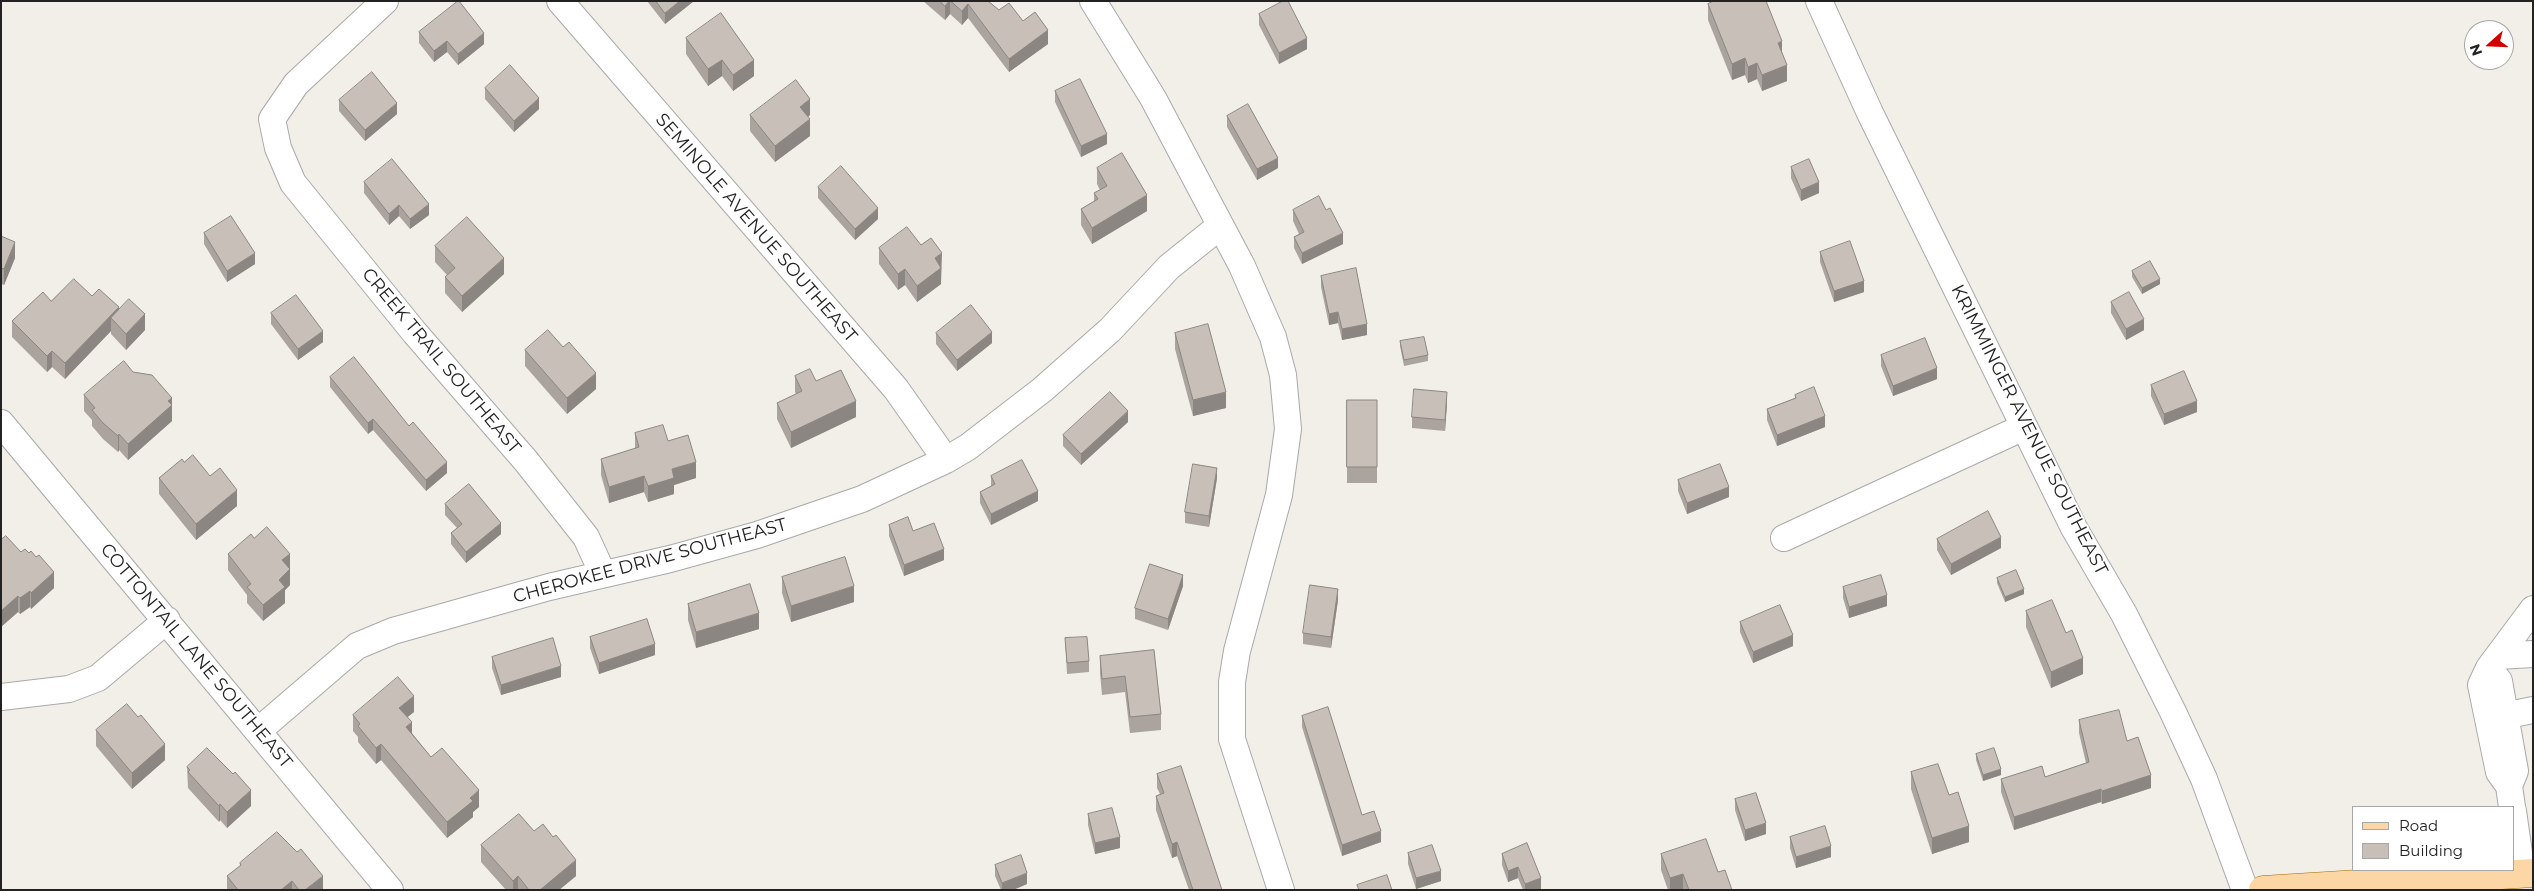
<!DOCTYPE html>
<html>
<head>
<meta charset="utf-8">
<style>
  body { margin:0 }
  #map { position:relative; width:2534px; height:891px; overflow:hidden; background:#f2efe9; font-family:Montserrat,sans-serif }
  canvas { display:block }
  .frame { position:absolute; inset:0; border:2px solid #222; pointer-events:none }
  .legend { position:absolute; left:2352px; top:806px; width:162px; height:65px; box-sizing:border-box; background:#fff; border:1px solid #a7a7a7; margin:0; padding:6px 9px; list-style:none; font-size:15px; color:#222 }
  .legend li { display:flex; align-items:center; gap:10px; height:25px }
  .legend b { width:25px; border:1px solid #a7a7a7 }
  .north { position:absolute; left:2464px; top:20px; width:50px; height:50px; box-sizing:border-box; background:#fff; border:1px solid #a7a7a7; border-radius:50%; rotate:250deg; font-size:14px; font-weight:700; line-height:20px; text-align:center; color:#222 }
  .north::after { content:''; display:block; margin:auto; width:18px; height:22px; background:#d40000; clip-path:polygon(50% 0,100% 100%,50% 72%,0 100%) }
</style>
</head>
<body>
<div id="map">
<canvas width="2534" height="891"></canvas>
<div class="frame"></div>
<ul class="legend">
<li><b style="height:6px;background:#fcd6a4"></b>Road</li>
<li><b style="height:14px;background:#c7bfb8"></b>Building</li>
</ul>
<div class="north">N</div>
</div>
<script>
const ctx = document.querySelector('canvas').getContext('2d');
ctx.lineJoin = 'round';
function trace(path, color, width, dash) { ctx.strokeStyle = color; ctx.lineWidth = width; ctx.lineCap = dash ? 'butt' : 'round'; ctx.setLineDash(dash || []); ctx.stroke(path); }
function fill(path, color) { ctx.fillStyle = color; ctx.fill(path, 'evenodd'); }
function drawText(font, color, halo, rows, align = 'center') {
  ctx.font = font + ' Montserrat,sans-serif'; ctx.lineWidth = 4; ctx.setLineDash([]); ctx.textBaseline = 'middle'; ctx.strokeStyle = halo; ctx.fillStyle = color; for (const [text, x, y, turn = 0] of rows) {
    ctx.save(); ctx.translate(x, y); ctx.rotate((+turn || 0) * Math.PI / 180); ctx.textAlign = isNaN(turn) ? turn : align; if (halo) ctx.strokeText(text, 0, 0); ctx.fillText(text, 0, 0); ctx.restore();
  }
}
const minor = new Path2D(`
  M385,1l-89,83 -24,35 6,29 15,35 122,150 111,128 60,76 17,37
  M560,1l336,388 50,71
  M1093,1l60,97 89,168 31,71 10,38 5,54 -9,66 -42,156 -5,31v57l49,151
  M1819,1l51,112 204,415 50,86 49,98 31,67 41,111
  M1,423l389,467
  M1784,538l240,-111
  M2498,656l35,-2
  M2489,668l44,-59
  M1,697l68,-8 29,-11 69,-58
  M2489,719l44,-9
  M258,731l99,-85 36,-15 156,-44 121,-28 87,-24 105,-36 84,-39 22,-13 74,-57 68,-60 59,-63 51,-41
  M2509,786l6,-15 -16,-90 -10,-13 -8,17 18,87 10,14 3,21
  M2513,811l9,63`);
const major = new Path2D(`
  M2263,890l270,-17`);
trace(minor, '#a9a9a9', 28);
trace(major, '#a06b00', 29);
trace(minor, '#fff', 26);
trace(major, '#fcd6a4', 28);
fill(new Path2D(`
  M647,1h47l-29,23z
  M923,1h65l11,9 24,11 25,23 -39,28 -41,-54 -6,7 -12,-11 -5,6z
  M1708,4l74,49 5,28 -25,10 -5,-12 -9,4 -3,-8 -13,5 -24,-60z
  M1259,14l48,35 -28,15 -20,-39z
  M419,32l65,12 -26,21 -11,-13 -13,10 -15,-19z
  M686,38l68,38 -21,15 -11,-15 -14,10 -22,-32z
  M485,88l54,21 -25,23 -29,-33z
  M1055,91l52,53 -26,13 -26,-55z
  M339,100l58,14 -32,27 -26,-30z
  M750,115h60l-2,2 2,19 -35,26 -25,-31z
  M1227,116l51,52 -21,12 -30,-53z
  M1791,167l28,26 -18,8 -10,-23z
  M1097,168l50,43 -55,33 -11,-19v-16l13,-8v-8l6,-3 -3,-6z
  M364,182l65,33 -19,14 -11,-13 -10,9 -25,-32z
  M818,187l60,32 -23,21 -37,-42z
  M1293,210l50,34 -41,20 -8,-16v-11l5,-3 -6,-13z
  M204,233l51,31 -28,18 -23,-38z
  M1,236l14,22 -11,27 -3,-1z
  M921,245l21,24h-1v15l-24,18 -12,-17 -7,5 -19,-26v-16z
  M435,246l69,28 -42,38 -17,-19v-16l2,-2 -12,-13z
  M1820,252l44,40 -30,10 -14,-40z
  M2132,271l28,13 -18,10 -10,-17z
  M1321,276l46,59 -25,5 -4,-17 -9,2 -8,-38z
  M92,296l27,14 26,20 -19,20 -15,-16v-3l-46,48 -13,-12 -5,5 -35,-35v-16z
  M2111,302l33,28 -18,10 -15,-27z
  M271,313l52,29 -25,18 -27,-36z
  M936,333l56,10 -35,28 -21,-27z
  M1175,333l51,75 -33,8 -18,-67z
  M1400,341l28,14v6l-24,5 -4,-20z
  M563,347l33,42 -29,25 -42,-48v-16z
  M1881,355l56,24 -44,17 -12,-30z
  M133,372l39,26v23l-44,39 -9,-10 -1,2 -15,-13 -11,-13v-6l-8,-9v-16z
  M795,376l21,5 40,36 -65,31 -14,-29v-16l19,-9 -1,-2z
  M330,377l117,96 -21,18 -53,-61 -5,4 -38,-47z
  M2151,385l46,27 -33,13 -13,-29z
  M1795,395l30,32 -48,19 -10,-26v-11l28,-11z
  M1347,400h30v83h-30z
  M1447,403l-2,28 -33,-3v-11z
  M1128,422l-47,43 -18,-19v-11z
  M635,433l33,8 28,37 -22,7v9l-26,8 -4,-10 -35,11 -8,-28v-16l34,-10z
  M184,462l26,14 27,30 -41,34 -37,-46v-16z
  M991,476l47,25 -47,24 -11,-22v-11l11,-6z
  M1217,478l-8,49 -24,-4v-11z
  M1678,480l51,17 -42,17 -9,-23z
  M445,504l56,30 -35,29 -15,-19v-11l6,-5 -12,-13z
  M889,525l24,6 31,29 -40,16 -15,-40z
  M254,538l36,16v31l-5,5v13l-22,18 -16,-18v-8l-19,-25v-16z
  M1937,539l64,9 -50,27 -14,-25z
  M1,540l20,12 33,36 -23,21 -1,-2 -10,7 -2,-2 -17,15z
  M782,577l72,25 -63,20 -9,-29z
  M1997,578l27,16 -19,8 -8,-19z
  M1183,586l-15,44 -33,-11v-11z
  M1843,587l44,19 -38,12 -6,-20z
  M1338,600l-7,48 -28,-4v-11z
  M688,604l71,25 -63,19 -8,-28z
  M2026,611l40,22 17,41 -32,14 -25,-61z
  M1740,622l53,24 -40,17 -13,-31z
  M590,637l65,18 -56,19 -9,-26z
  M1065,638l24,23v11l-22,2z
  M1154,650l7,64v16l-31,3 -5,-41 -23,3 -2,-22v-17z
  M492,657l69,20 -60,18 -9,-27z
  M414,712l-7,5 5,16 19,24 48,50 -6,5v5l-26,21 -66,-78 -5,4 -18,-22v-5l-5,-6v-16z
  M1302,716l60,99 19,27 -39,14 -40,-129z
  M138,717l27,43 -33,29 -36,-43v-16z
  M2079,720l48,21 24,47 -49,16 -1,-2 -87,28 -13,-38v-13l44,-2 41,-14 -7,-30z
  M1976,754l25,21 -18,6 -7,-21z
  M187,767l46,7 18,32 -24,22 -7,-8 -1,2 -31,-34z
  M1911,772l38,23 20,47 -37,12 -21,-65z
  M1157,774l65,116h-33l-12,-34 -5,2 -16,-48v-14l4,-2 -3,-6z
  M1735,799l31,35 -21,7 -10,-31z
  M1088,814l32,34 -25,6 -7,-29z
  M534,831l19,6 23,39 -17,14h-53l-25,-28v-17z
  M1790,837l41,20 -35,11 -6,-20z
  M1527,843l14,46 -2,1h-16l-5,-12 -10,4 -6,-17v-11z
  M1408,853l33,28 -25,8 -8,-25z
  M1661,854l57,18 14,18h-64l-7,-20z
  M240,863l83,27h-96v-14l13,-10z
  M995,865l32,19 -14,6h-12l-6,-14z`), '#aba49e');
fill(new Path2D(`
  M680,1h14l-29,23v-11z
  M949,1h1v13l-5,6v-14z
  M968,4v14l-6,7v-14z
  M1048,30v14l-39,28v-13z
  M484,33v11l-26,21v-11z
  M1307,38v11l-28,15v-11z
  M447,41v11l-13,10v-11z
  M1782,41v16l-4,-14z
  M1745,58v17l-13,5v-16z
  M722,60v16l-14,10v-17z
  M754,60v16l-21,15v-16z
  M1757,63v16l-9,4v-16z
  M1787,65v16l-25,10v-16z
  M539,98v11l-25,23v-11z
  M810,99v16l-10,8v-16z
  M397,103v11l-32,27v-11z
  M810,119v17l-35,26v-16z
  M1107,134v10l-26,13v-11z
  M1278,158v10l-21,12v-11z
  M1819,182v11l-18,8v-11z
  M1147,195v16l-55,33v-16z
  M429,204v11l-19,14v-10z
  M399,205v11l-10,9v-11z
  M878,208v11l-23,21v-11z
  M1343,233v11l-41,20v-11z
  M15,242v16l-11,27v-16z
  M255,253v11l-28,18v-11z
  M942,253l-1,31 -24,18v-16l18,-28z
  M504,258v16l-42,38v-16z
  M905,269v16l-7,5v-16z
  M2160,279v5l-18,10v-6z
  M1864,281v11l-30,10v-11z
  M119,307v16l-8,-5v13l-46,48v-16z
  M1338,312v11l-9,2v-11z
  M145,314v16l-19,20v-16z
  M2144,319v11l-18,10v-11z
  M1367,324v11l-25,5v-11z
  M323,331v11l-25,18v-11z
  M992,332v11l-35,28v-11z
  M52,351v16l-5,5v-16z
  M1937,368v11l-44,17v-10z
  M596,373v16l-29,25v-16z
  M1226,392v16l-33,8v-16z
  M1447,392v11l-2,28v-11z
  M172,398v23l-44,39v-16l40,-43z
  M856,401v16l-65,31v-16z
  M2197,401v11l-33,13v-11z
  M1128,411v11l-47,43v-11z
  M1825,416v11l-48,19v-11z
  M373,419v11l-5,4v-11z
  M119,434v16l-1,2v-16z
  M447,462v11l-21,18v-11z
  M696,462v16l-22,7v9l-26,8v-16l24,-17z
  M1217,468v10l-8,49v-11z
  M644,476v16l-35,11v-16z
  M1729,487v10l-42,17v-11z
  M237,490v16l-41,34v-16z
  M1038,491v10l-47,24v-11z
  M501,523v11l-35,29v-11z
  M2001,537v11l-50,27v-11z
  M944,549v11l-40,16v-11z
  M290,554v31l-5,5v13l-22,18v-16l16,-25 3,-20z
  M54,572v16l-23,21v-16z
  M1183,575v11l-15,44v-11z
  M854,586v16l-63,20v-16z
  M1338,589v11l-7,48v-11z
  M2024,589v5l-19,8v-5z
  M30,591v16l-10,7v-16z
  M1887,595v11l-38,12v-11z
  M18,596v16l-17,15v-16z
  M759,613v16l-63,19v-16z
  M1793,635v11l-40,17v-11z
  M655,644v11l-56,19v-11z
  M2083,658v16l-32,14v-16z
  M561,666v11l-60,18v-10z
  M414,696v16l-15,12v-16z
  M412,722v17l-6,-12z
  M165,744v16l-33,29v-16z
  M381,744v16l-5,4v-16z
  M2001,769v6l-18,6v-6z
  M2151,775v13l-49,16v-13z
  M2101,789v13l-87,28v-13z
  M251,790v16l-24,22v-16z
  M479,790v17l-6,5v5l-26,21v-16l23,-24z
  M220,804v16l-1,2v-16z
  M1766,823v11l-21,7v-11z
  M1969,826v16l-37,12v-16z
  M1381,831v11l-39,14v-11z
  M1120,837v11l-25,6v-11z
  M1177,842v14l-5,2v-14z
  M1831,846v11l-35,11v-11z
  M576,860v16l-17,14h-19z
  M1518,867v11l-10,4v-11z
  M1441,871v10l-25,8v-11z
  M1027,873v11l-14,6h-11v-7z
  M1683,874v16h-13v-12z
  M323,876v14h-18z
  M518,876v14h-5v-9z
  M1541,878v11l-2,1h-14v-6z
  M292,881v9h-11z`), '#8b8681');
const building = new Path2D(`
  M458,1h1l25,32 -26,21 -11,-13 -13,10 -15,-19z
  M656,1h24l-15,12z
  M940,1h9l-4,5z
  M951,1h37l11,9 10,-7 14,18 12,-9 13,18 -39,29 -41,-55 -6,7z
  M1283,1h5l19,37 -28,15 -20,-39z
  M1714,1h52l16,40 -4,2 9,22 -25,10 -5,-12 -9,4 -3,-9 -13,6 -24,-60z
  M721,13l33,47 -21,15 -11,-15 -14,9 -22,-31z
  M510,65l29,33 -25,23 -29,-33z
  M372,72l25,31 -32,27 -26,-30z
  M1080,79l27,55 -26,12 -26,-55z
  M796,80l14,19 -10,8 10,12 -35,27 -25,-31z
  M1248,104l30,54 -21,11 -30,-53z
  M1122,153l25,42 -55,33 -11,-19 17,-10 -4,-6 13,-7 -10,-18z
  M392,159l37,45 -19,15 -11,-14 -10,9 -25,-32z
  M1809,159l10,23 -18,8 -10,-23z
  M841,166l37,42 -23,21 -37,-42z
  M1319,196l7,14 4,-2 13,25 -41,20 -8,-16 10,-5 -11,-22z
  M231,216l24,37 -28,18 -23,-38z
  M467,217l37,41 -42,38 -17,-19 10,-9 -20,-22z
  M907,227l14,18 10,-7 11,15 -7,5 6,10 -24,18 -12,-17 -7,5 -19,-26z
  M1,236l14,6 -11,27 -3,-1z
  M1850,241l14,40 -30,10 -14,-39z
  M2150,261l10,18 -18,9 -10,-17z
  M1356,268l11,56 -25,5 -4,-17 -9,2 -8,-38z
  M74,279l18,17 7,-7 20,18 -54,56 -13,-12 -5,5 -35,-35 31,-29 8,9z
  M2129,292l15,27 -18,10 -15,-27z
  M296,295l27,36 -25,18 -27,-36z
  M129,299l16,15 -19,20 -15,-16z
  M971,305l21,27 -35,28 -21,-27z
  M1208,324l18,68 -33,8 -18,-67z
  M548,330l15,17 6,-5 27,31 -29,25 -42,-48z
  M1424,337l4,18 -24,5 -4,-19z
  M1925,338l12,30 -44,18 -12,-31z
  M354,357l55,69 4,-4 34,40 -21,18 -53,-61 -5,4 -38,-46z
  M124,361l9,11 19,3 20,23 -4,3 4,4 -44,39 -9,-10 -1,2 -15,-13 -11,-13 3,-2 -11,-13z
  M810,369l6,12 25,-11 15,31 -65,31 -14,-29 25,-12 -7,-15z
  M2184,371l13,30 -33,13 -13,-29z
  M1814,387l11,29 -48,19 -10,-26 29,-11 -1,-3z
  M1414,389l33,3 -2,28 -33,-3z
  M1110,392l18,19 -47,43 -18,-19z
  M1347,400h30v67h-30z
  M663,425l5,16 20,-6 8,27 -24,7 2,9 -26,8 -4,-10 -35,11 -8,-28 38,-12 -4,-14z
  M193,455l17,21 10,-8 17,22 -41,34 -37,-46 23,-19 2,3z
  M1022,460l16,31 -47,23 -11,-22 15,-8 -4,-8z
  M1193,464l24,4 -8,48 -24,-4z
  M1720,464l9,23 -42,16 -9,-23z
  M469,484l32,39 -35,29 -15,-19 11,-9 -17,-20z
  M1988,511l13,26 -50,27 -14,-25z
  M908,517l5,14 21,-8 10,26 -40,16 -15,-40z
  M267,527l23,27 -8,6 8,9 -11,11 6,7 -22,18 -16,-18 4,-3 -23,-30 23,-20 3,4z
  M6,536l15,16 4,-3 4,4 2,-2 5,6 3,-2 15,17 -23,21 -1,-2 -10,7 -2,-2 -17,15v-71z
  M845,557l9,29 -63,20 -9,-29z
  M1150,564l33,11 -15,44 -33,-11z
  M2016,570l8,19 -19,8 -8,-19z
  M1881,575l6,20 -38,12 -6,-20z
  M750,584l9,29 -63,19 -8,-28z
  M1310,585l28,4 -7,48 -28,-4z
  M2052,600l14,33 6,-3 11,28 -32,14 -25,-61z
  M1780,605l13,30 -40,17 -13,-30z
  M647,619l8,25 -56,19 -9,-26z
  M1087,637l2,24 -22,2 -2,-25z
  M553,638l8,28 -60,19 -9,-28z
  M1154,650l7,64 -31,3 -5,-41 -23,3 -2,-23z
  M398,677l16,19 -15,12 13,14 -6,5 25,30 11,-9 37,42 -9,8 3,3 -26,21 -66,-78 -5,4 -18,-22 2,-2 -7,-9z
  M127,704l11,13 3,-2 24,29 -33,29 -36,-43z
  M1328,707l34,108 12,-4 7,20 -39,14 -40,-129z
  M2119,710l8,31 11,-4 13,38 -49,16 -1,-2 -87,28 -13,-38 41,-13 3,11 44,-15 -10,-42z
  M207,748l26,26 2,-2 16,18 -24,22 -7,-8 -1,2 -31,-34 2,-2 -3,-3z
  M1994,748l7,21 -18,6 -7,-21z
  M1938,764l11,31 9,-3 11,34 -37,12 -21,-66z
  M1181,766l41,124h-29l-16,-48 -5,2 -16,-48 8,-3 -7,-19z
  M1756,793l10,30 -21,7 -10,-31z
  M1112,808l8,29 -25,6 -7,-29z
  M519,814l15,17 9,-7 10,13 3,-2 20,25 -36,30h-11l-11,-14 -5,5 -32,-36z
  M1825,826l6,20 -35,11 -6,-20z
  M277,832l20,20 4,-3 22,27 -18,14h-6l-7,-9 -11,9h-43l-11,-14 14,-11 -1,-2z
  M1706,839l12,33 7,-2 7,20h-43l-6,-16 -13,4 -9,-24z
  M1527,843l14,35 -16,6 -7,-17 -10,4 -6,-17z
  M1432,845l9,26 -25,7 -8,-25z
  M1021,855l6,18 -25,10 -7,-18z
  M1387,875l5,15h-33l-2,-5z`);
fill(building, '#c7bfb8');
trace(building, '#8b8681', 1);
drawText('18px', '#222', '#fff', [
  ["SEMINOLE AVENUE SOUTHEAST",756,228,49],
  ["CREEK TRAIL SOUTHEAST",441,361,50],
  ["KRIMMINGER AVENUE SOUTHEAST",2029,430,63],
  ["CHEROKEE DRIVE SOUTHEAST",650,561,-15],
  ["COTTONTAIL LANE SOUTHEAST",196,656,50]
]);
</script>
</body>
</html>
